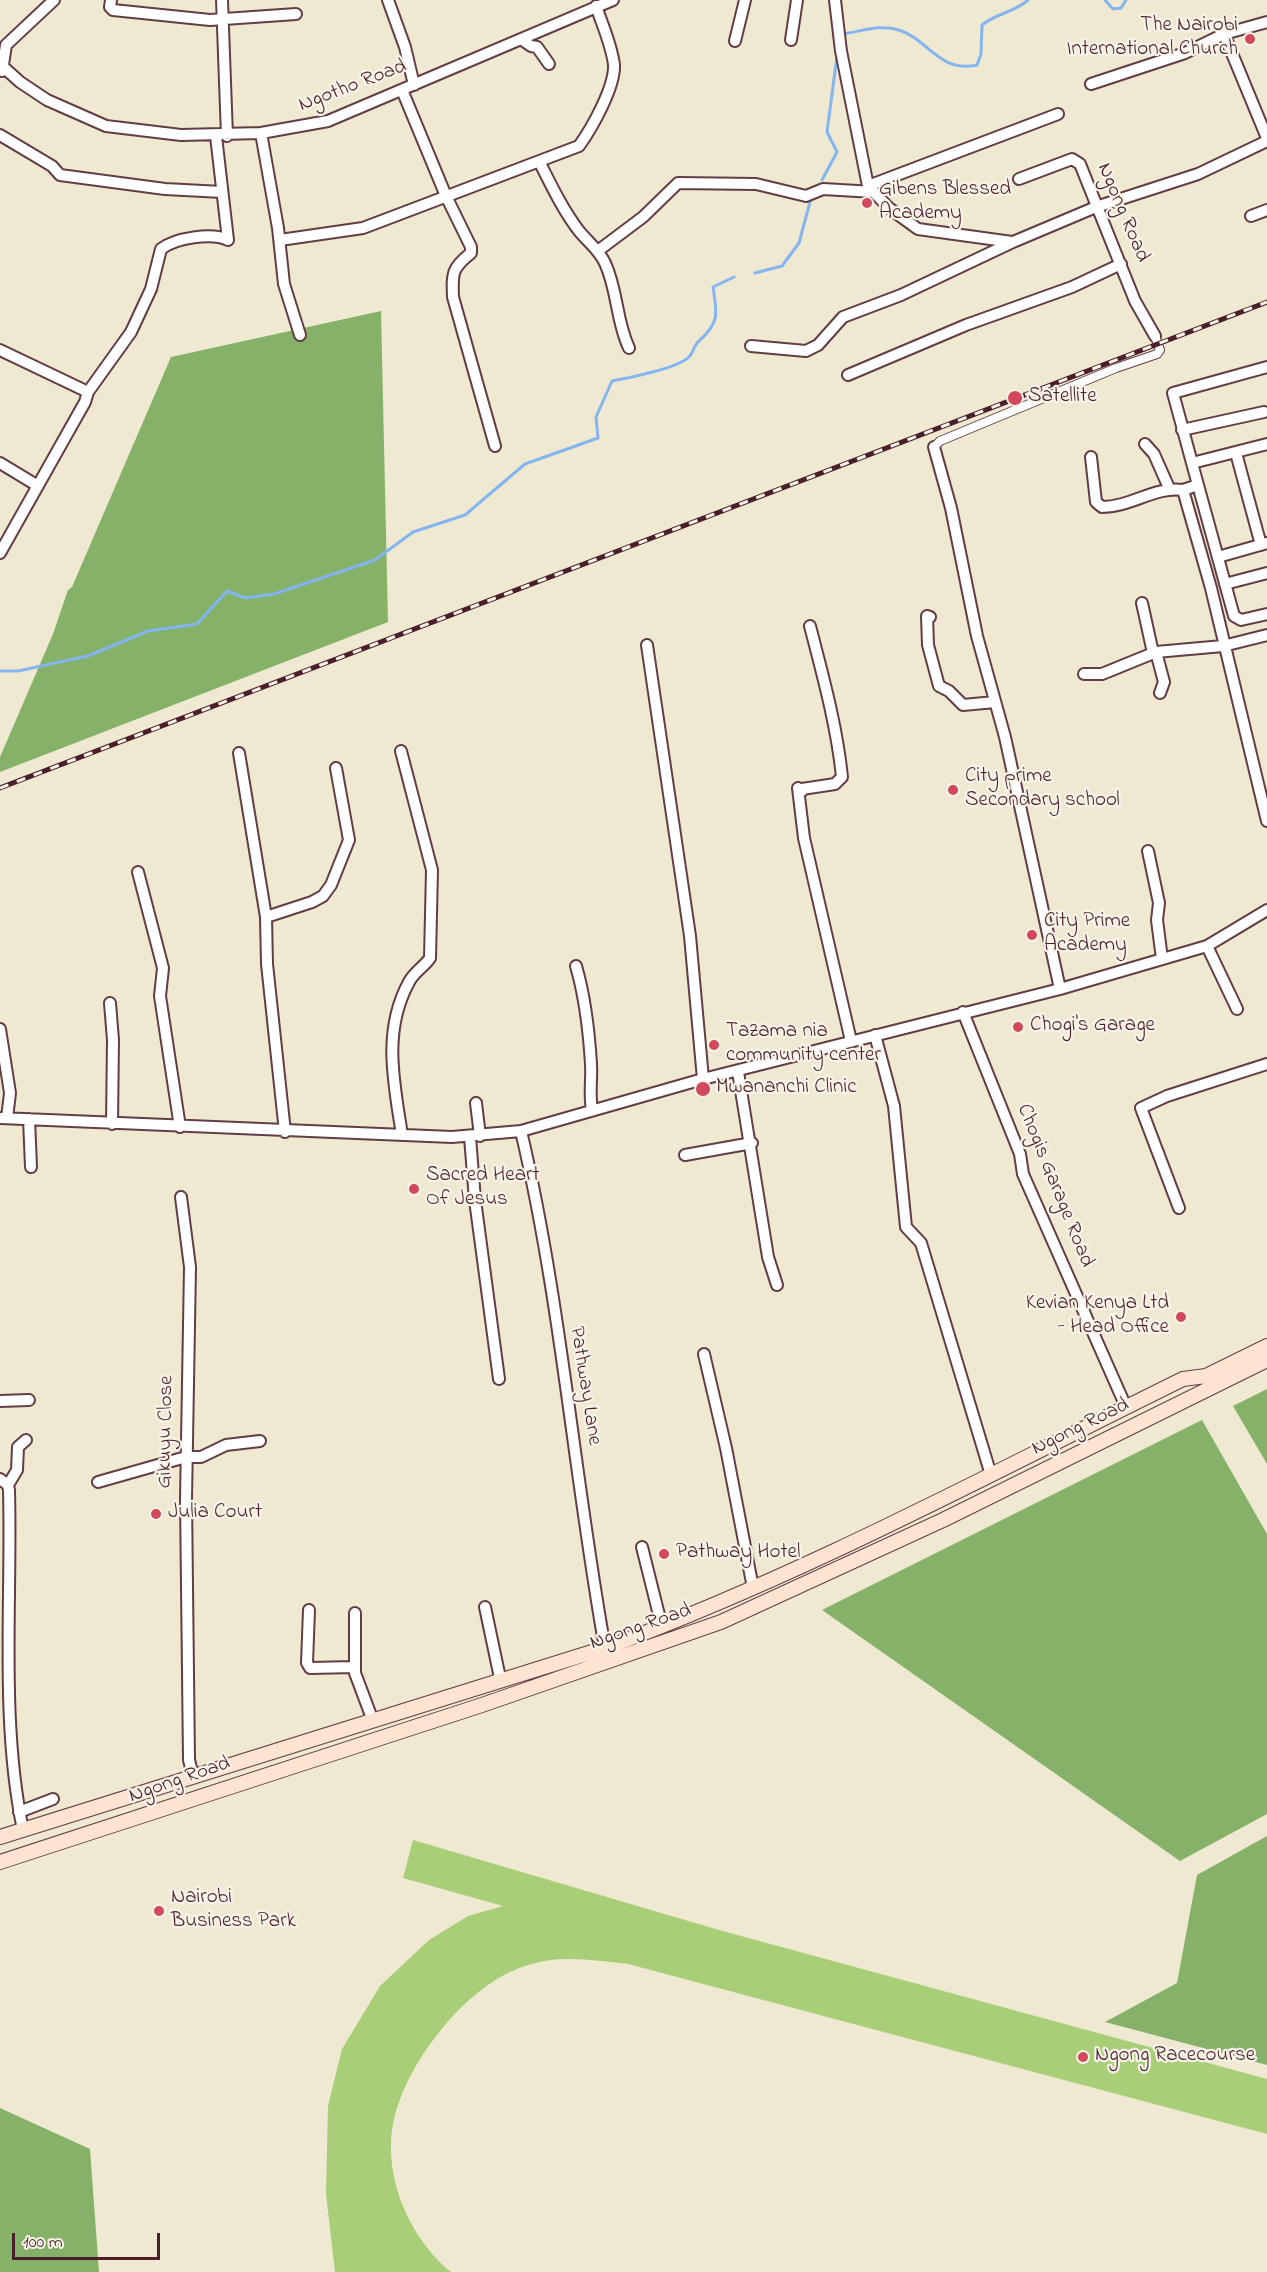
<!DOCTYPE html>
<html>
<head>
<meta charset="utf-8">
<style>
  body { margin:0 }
  #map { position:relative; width:1267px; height:2272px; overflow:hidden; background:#f0e9d2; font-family:"Indie Flower",sans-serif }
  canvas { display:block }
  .scale { position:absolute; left:12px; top:2233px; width:148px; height:27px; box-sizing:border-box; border:3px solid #4a1f2b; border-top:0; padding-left:8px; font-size:18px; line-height:21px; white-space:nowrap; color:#4a1f2b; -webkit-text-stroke:4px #f7f3e8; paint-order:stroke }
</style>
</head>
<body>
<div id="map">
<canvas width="1267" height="2272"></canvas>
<div class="scale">100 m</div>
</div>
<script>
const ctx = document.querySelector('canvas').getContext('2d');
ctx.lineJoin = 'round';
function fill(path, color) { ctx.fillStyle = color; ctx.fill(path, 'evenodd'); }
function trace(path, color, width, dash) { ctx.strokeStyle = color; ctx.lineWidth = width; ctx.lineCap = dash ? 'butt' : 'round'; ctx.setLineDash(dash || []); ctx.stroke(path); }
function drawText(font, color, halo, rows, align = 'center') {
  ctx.font = font + ' "Indie Flower",sans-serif'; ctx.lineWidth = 4.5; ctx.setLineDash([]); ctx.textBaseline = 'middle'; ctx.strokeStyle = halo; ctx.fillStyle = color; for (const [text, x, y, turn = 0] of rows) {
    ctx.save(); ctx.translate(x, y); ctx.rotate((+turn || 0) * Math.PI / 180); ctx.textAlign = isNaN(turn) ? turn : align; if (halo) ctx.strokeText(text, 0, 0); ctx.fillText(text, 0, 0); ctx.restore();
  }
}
fill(new Path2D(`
  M413,1840l306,90 548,149v55l-639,-170c-35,-4 -69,-10 -103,2 -31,10 -60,35 -80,59 -21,25 -38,52 -48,83 -19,58 9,127 54,164h-116l-9,-78 2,-88 14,-57 38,-63 49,-46 39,-24 35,-10 -100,-28z`), '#a9ce78');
fill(new Path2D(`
  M381,311l7,311 -388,150v-15l53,-123 15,-44 4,-3 99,-230z
  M1267,1389v75l-34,-58z
  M1202,1420l65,114v280l-87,47 -358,-251z
  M1267,1836v229l-162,-43 72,-39 20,-108z
  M0,2108l90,41 9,123h-99z`), '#86b168');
trace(new Path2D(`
  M1105,0l8,9 8,-1 5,-8
  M843,34c19,-3 37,-10 56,-4 30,10 40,43 78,35l4,-11 1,-29c15,-12 31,-12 46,-25
  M822,180l15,-28 -10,-20 10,-76
  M755,273l27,-7 17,-23 11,-41
  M0,671h18l70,-15 60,-25 49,-7 30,-33 18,7 29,-4 101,-34 38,-28 52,-17 60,-51 73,-26 -2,-21 16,-36c17,-3 66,-13 77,-24 4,-4 5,-12 10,-16 21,-19 18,-27 14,-54l21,-10`), '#85b5f0', 3);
const pedestrian = new Path2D(`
  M934,447l6,-6 176,-73 41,-14 3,-4 -5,-14`);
const minor = new Path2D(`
  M111,0l-1,7 3,3 97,10 86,-6
  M222,0l5,136
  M388,0l17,47 9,38
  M835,0l6,51 27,135 21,22 29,21 94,13
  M1224,34l43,104
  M521,39l10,7 6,1 12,17
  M791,40l6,-40
  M735,41l10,-41
  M0,64l20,18 27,18 59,26 75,9 80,-2 67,-12 285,-121
  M2,71l4,-26 48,-45
  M1091,84l94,-31 39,-19 43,-12
  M402,90l44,106 25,51v6c-19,15 -19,20 -18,44l42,149
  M261,133l17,95 6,56 16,51
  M0,135l52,31 8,9 105,14 57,3
  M540,163c12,24 23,47 39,68 10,12 20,19 26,32 13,28 11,58 24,85
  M1019,179l53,-20 8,5 55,137 20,35
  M868,186l190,-72
  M1251,216l16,-6
  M280,240l83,-12 216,-82c13,-18 36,-59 35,-81 -2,-19 -12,-41 -18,-59
  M599,250l44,-33 35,-34 78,1 50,12 17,-7 51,3
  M751,346l55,5 12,-6 25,-28 58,-22 112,-53 83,-35 102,-33 69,-33
  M0,350l88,42
  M848,375l118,-50 106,-38 49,-23
  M1182,430l82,-18
  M1145,444l9,10 15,34
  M934,447l17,61 26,128 28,101 55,252
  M1236,453l25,92
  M1091,457l5,45 6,5c29,0 53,-21 81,-17l28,98 56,233
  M0,463l38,23
  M1192,463l75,-19
  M1198,485l36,131 7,4 26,-6
  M1183,490l15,-5 -25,-92 94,-26
  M0,553l85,-151 3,-10 43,-60 20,-43 10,-40c14,-11 51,-17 67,-9l-12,-104
  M1218,557l49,-14
  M1225,584l42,-11
  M1142,603l11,50
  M930,617l-3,-1 1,29 11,41 10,5 14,14 32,-3
  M810,626c13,50 27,101 32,151l-7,7 -33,5v2l-4,-3 6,50 47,203
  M647,645l43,291 13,143
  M1156,652l8,30 -4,11
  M1084,674h18l54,-22 67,-6 44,-11
  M401,751l31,119 -2,88c-6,9 -16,14 -21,24 -27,49 -15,101 -7,153
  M239,753l27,164 1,47 18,168
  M1148,851l11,52 -2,17 5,39
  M138,872l25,96 -3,28 20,131
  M266,917l46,-15 11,-6 8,-11 18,-45 -13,-72
  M1207,946l30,63
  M576,966c9,31 13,65 15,98 1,16 -2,30 1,46
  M110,1003l3,37 -1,84
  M963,1012l57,142 3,20 103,233
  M0,1029l10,64 -3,25
  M875,1035l19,71 12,121 15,16 70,232
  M738,1072l30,185 9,28
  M476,1103l4,33
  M0,1118l452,19 69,-6 182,-52 357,-90 147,-43 60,-36
  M29,1119l2,48
  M521,1131c40,170 53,345 84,517
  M470,1137l5,63 24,179
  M685,1155l67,-12
  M181,1197l9,70 -4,232 3,261 4,16
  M1179,1208l-38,-100 26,-12 100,-32
  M704,1354l22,94 27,140
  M0,1401l29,-1
  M0,1479l8,6 1,5c3,112 -9,230 14,340
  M98,1482l88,-25h15l25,-12 34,-4
  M8,1485l9,-15 1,-23 8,-7
  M642,1547l20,80
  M485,1607l15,71
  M309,1610l-2,53 3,5 45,-1
  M355,1613v60l18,48
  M19,1812l34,-13`);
const secondary = new Path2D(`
  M0,1837l605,-189c200,-74 387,-175 578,-269l23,-3 61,-30
  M0,1862l482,-157 239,-83 222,-102 324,-160`);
trace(pedestrian, '#633d44', 10);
trace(minor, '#633d44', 14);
trace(secondary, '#633d44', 16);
trace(pedestrian, '#fff', 8);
trace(minor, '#fff', 10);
trace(secondary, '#fde4d0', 14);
const rail = new Path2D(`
  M0,788l1267,-486`);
trace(rail, '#4a1f2b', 5);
trace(rail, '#f7f3e8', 3, [9]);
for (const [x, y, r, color] of [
  [1250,39,6,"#d1495b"],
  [867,203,6,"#d1495b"],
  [1015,398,8,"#d1495b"],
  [953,790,6,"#d1495b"],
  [1032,935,6,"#d1495b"],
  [1018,1027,6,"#d1495b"],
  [714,1045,6,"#d1495b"],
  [703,1089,8,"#d1495b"],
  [414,1189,6,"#d1495b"],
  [1181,1317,6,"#d1495b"],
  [156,1514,6,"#d1495b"],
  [664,1554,6,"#d1495b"],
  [159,1911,6,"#d1495b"],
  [1083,2057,6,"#d1495b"]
]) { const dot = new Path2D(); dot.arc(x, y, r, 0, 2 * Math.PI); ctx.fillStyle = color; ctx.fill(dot); trace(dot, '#f7f3e8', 2); }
drawText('21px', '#4a1f2b', '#f7f3e8', [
  ["The Nairobi",1238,27,"right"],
  ["International Church",1238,51,"right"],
  ["Gibens Blessed",879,191],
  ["Academy",879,215],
  ["Satellite",1028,398],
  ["City prime",965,778],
  ["Secondary school",965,802],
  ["City Prime",1044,923],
  ["Academy",1044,947],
  ["Chogi's Garage",1030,1027],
  ["Tazama nia",726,1033],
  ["community center",726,1057],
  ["Mwananchi Clinic",716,1089],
  ["Sacred Heart",426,1177],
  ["Of Jesus",426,1201],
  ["Kevian Kenya Ltd",1169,1305,"right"],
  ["- Head Office",1169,1329,"right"],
  ["Julia Court",168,1514],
  ["Pathway Hotel",676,1554],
  ["Nairobi",171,1899],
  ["Business Park",171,1923],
  ["Ngong Racecourse",1095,2057]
], 'left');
drawText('21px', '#4a1f2b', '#f7f3e8', [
  ["Ngotho Road",353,87,-21],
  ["Ngong Road",1122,213,67],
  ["Chogis Garage Road",1054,1186,68],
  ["Pathway Lane",584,1386,81],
  ["Ngong Road",1081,1428,-26],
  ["Gikuyu Close",167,1432,-89],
  ["Ngong Road",641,1628,-19],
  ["Ngong Road",180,1781,-19]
]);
</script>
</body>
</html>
